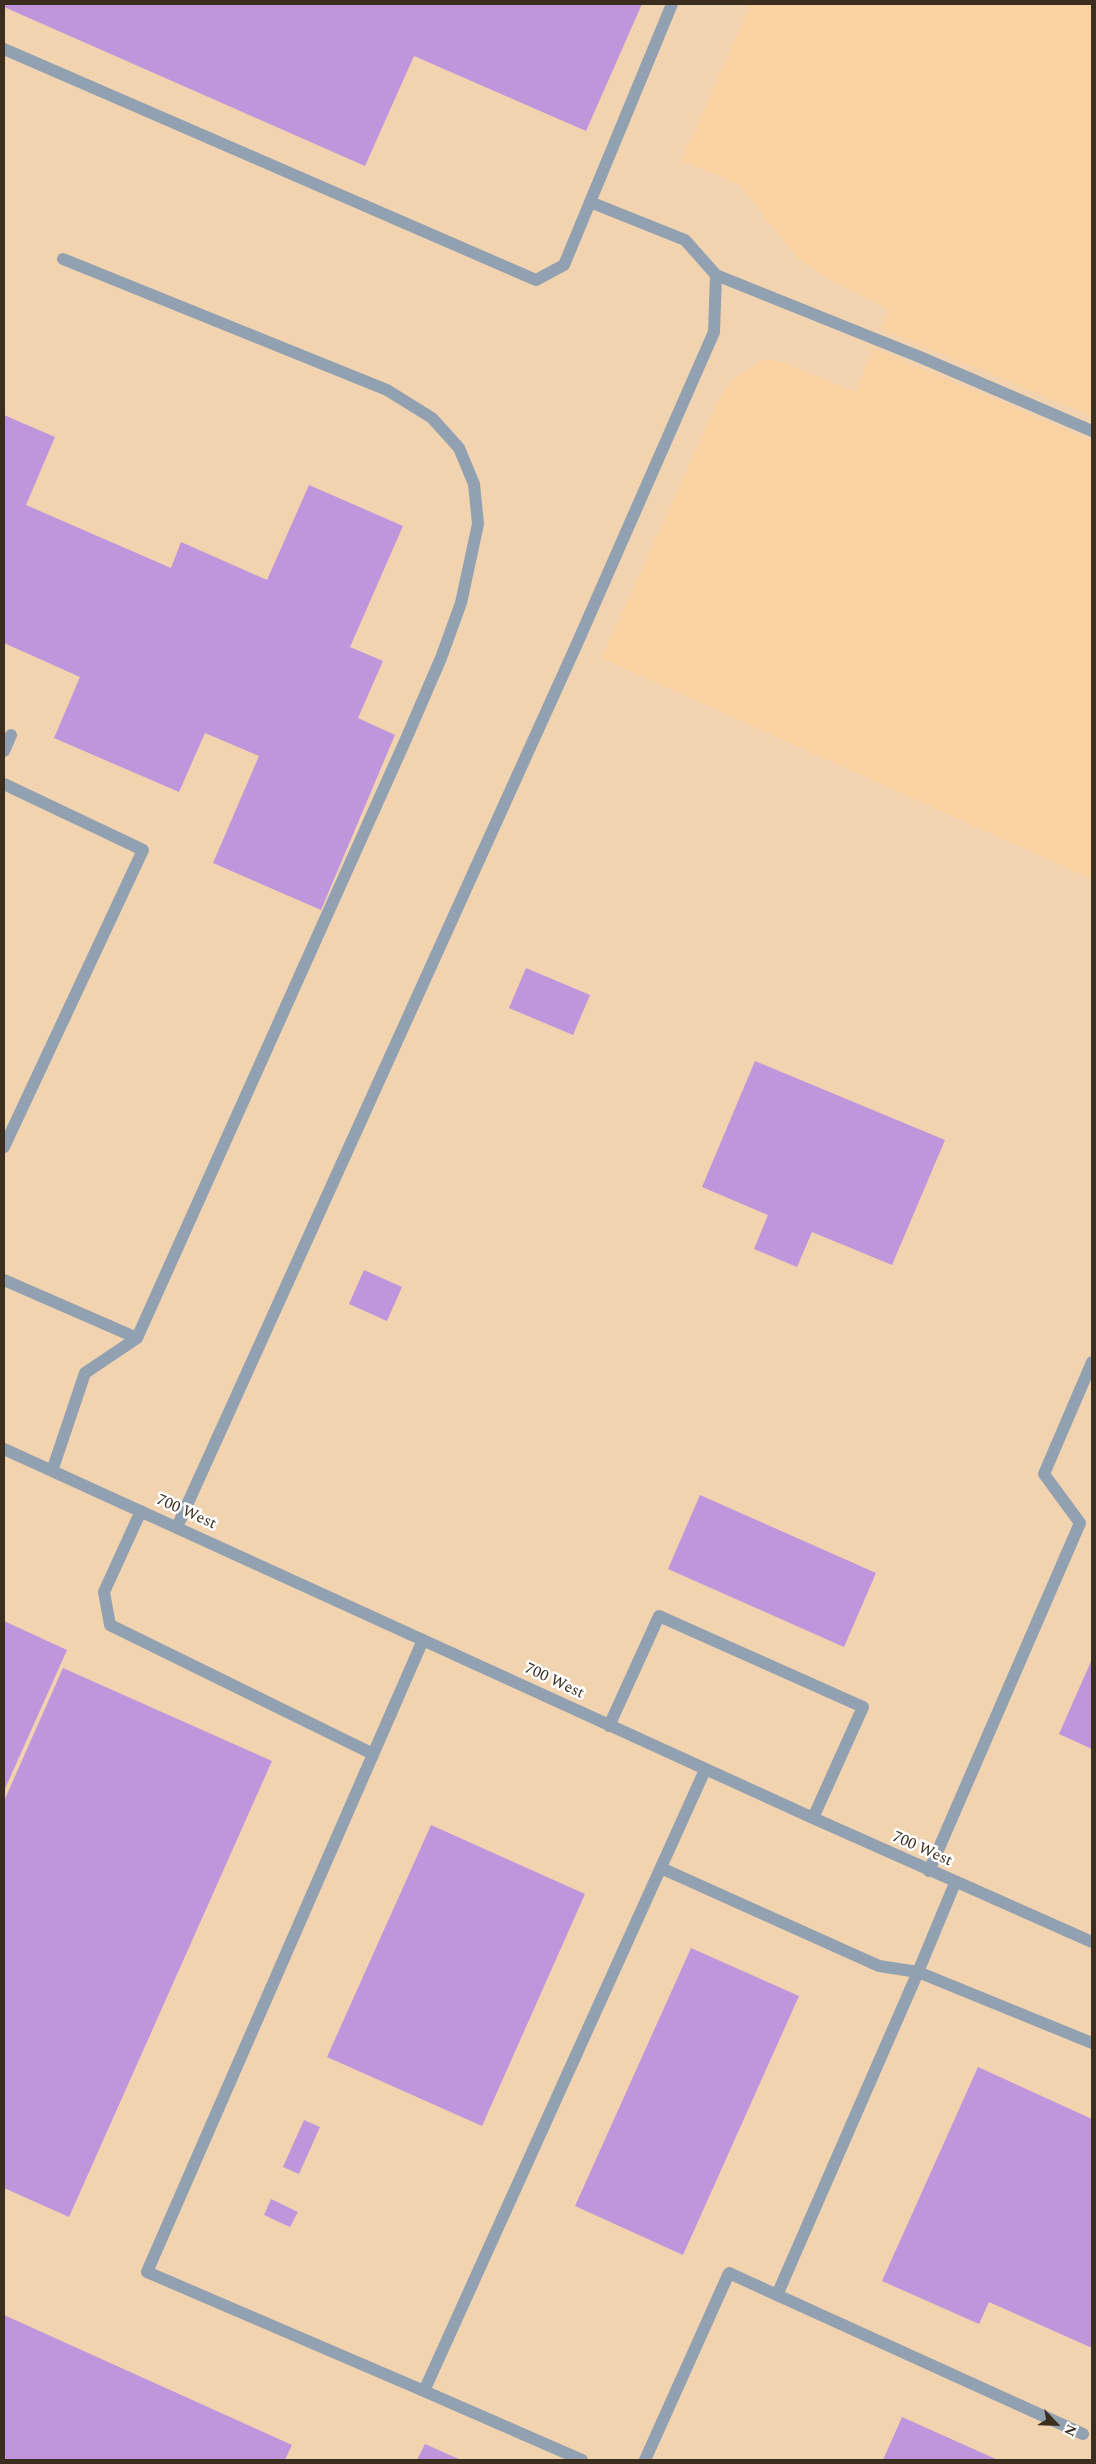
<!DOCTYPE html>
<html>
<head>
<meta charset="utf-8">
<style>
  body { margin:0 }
  #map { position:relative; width:1096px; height:2464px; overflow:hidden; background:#fde2c3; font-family:Spectral,serif }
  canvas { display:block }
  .frame { position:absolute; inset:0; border:5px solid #3b2e1e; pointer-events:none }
  .north { position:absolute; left:1031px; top:2399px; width:50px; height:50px; -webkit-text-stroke:4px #fff; paint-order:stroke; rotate:114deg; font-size:14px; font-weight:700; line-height:20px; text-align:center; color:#3b2e1e }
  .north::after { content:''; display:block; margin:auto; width:18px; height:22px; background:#3b2e1e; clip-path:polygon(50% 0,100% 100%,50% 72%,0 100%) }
</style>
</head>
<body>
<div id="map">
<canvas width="1096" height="2464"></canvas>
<div class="frame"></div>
<div class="north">N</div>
</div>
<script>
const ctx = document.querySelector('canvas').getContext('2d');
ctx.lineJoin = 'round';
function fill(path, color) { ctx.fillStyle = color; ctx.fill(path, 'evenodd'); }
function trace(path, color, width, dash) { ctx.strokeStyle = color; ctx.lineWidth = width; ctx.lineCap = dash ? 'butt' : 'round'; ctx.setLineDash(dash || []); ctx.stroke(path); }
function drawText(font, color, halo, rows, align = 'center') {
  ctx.font = font + ' Spectral,serif'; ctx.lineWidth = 5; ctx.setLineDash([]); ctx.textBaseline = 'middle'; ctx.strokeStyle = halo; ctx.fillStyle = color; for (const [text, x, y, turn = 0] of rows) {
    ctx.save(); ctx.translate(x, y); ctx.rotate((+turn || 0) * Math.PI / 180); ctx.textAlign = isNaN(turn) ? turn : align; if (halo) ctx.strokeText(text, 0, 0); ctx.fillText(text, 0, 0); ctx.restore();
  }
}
fill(new Path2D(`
  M4,4h1088v2456h-1088z`), '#f2d3b0');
fill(new Path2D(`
  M751,4h341v412l-211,-87 8,-20 -60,-30 -32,-22 -57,-72 -58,-25z
  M873,348l219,93v438l-490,-221 118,-261 12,-17 32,-21 19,3 73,30z`), '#fad1a1');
fill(new Path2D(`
  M4,4h638l-56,127 -172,-75 -49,110 -361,-159z
  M4,415l51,22 -29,68 145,63 10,-26 86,38 42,-95 94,41 -53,121 33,14 -25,57 37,17 -74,175 -108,-47 46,-107 -54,-23 -26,59 -125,-54 26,-61 -76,-34z
  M526,968l64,27 -17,40 -64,-27z
  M755,1061l190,79 -53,125 -80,-33 -15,35 -43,-18 14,-34 -66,-28z
  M364,1270l38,17 -15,34 -38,-17z
  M700,1495l176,78 -32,74 -176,-78z
  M4,1621l63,29 -63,141z
  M1092,1659v90l-33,-15z
  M63,1668l209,93 -203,456 -65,-29v-387z
  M431,1825l154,69 -103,232 -155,-69z
  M691,1948l108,48 -116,259 -108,-49z
  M978,2067l114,52v229l-103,-46 -10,22 -97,-43z
  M304,2120l16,7 -21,47 -16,-7z
  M271,2199l27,13 -8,15 -26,-12z
  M4,2315l288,130 -7,15h-281z
  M902,2417l96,43h-115z
  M425,2444l36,16h-44z`), '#bf96db');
trace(new Path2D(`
  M4,49l532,231 28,-15 108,-261
  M716,275l204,82 172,74
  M4,751l7,-16
  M4,784l139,66 -139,297
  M4,1280l133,58
  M4,1449l809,369 279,124
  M52,1471l33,-98 52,-35 269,-599 35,-81 20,-55 17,-79 -4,-40 -15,-36 -27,-30 -45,-28 -324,-131
  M141,1511l-37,81 6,33 263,129
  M177,1527l399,-881 138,-314 2,-57 -31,-35 -95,-38
  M423,1640l-276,632 277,119 281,-621
  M609,1726l50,-110 204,91 -50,111
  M661,1868l218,98 39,6 37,-89
  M929,1871l151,-348 -36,-49 48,-112
  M424,2391l158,69
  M1083,2434l-306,-139 141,-323 174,71
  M645,2460l84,-187 48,22`), '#92a1b1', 12);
drawText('16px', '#3b2e1e', '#fff', [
  ["700 West",186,1513,24],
  ["700 West",554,1682,25],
  ["700 West",922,1850,24]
]);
</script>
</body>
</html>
